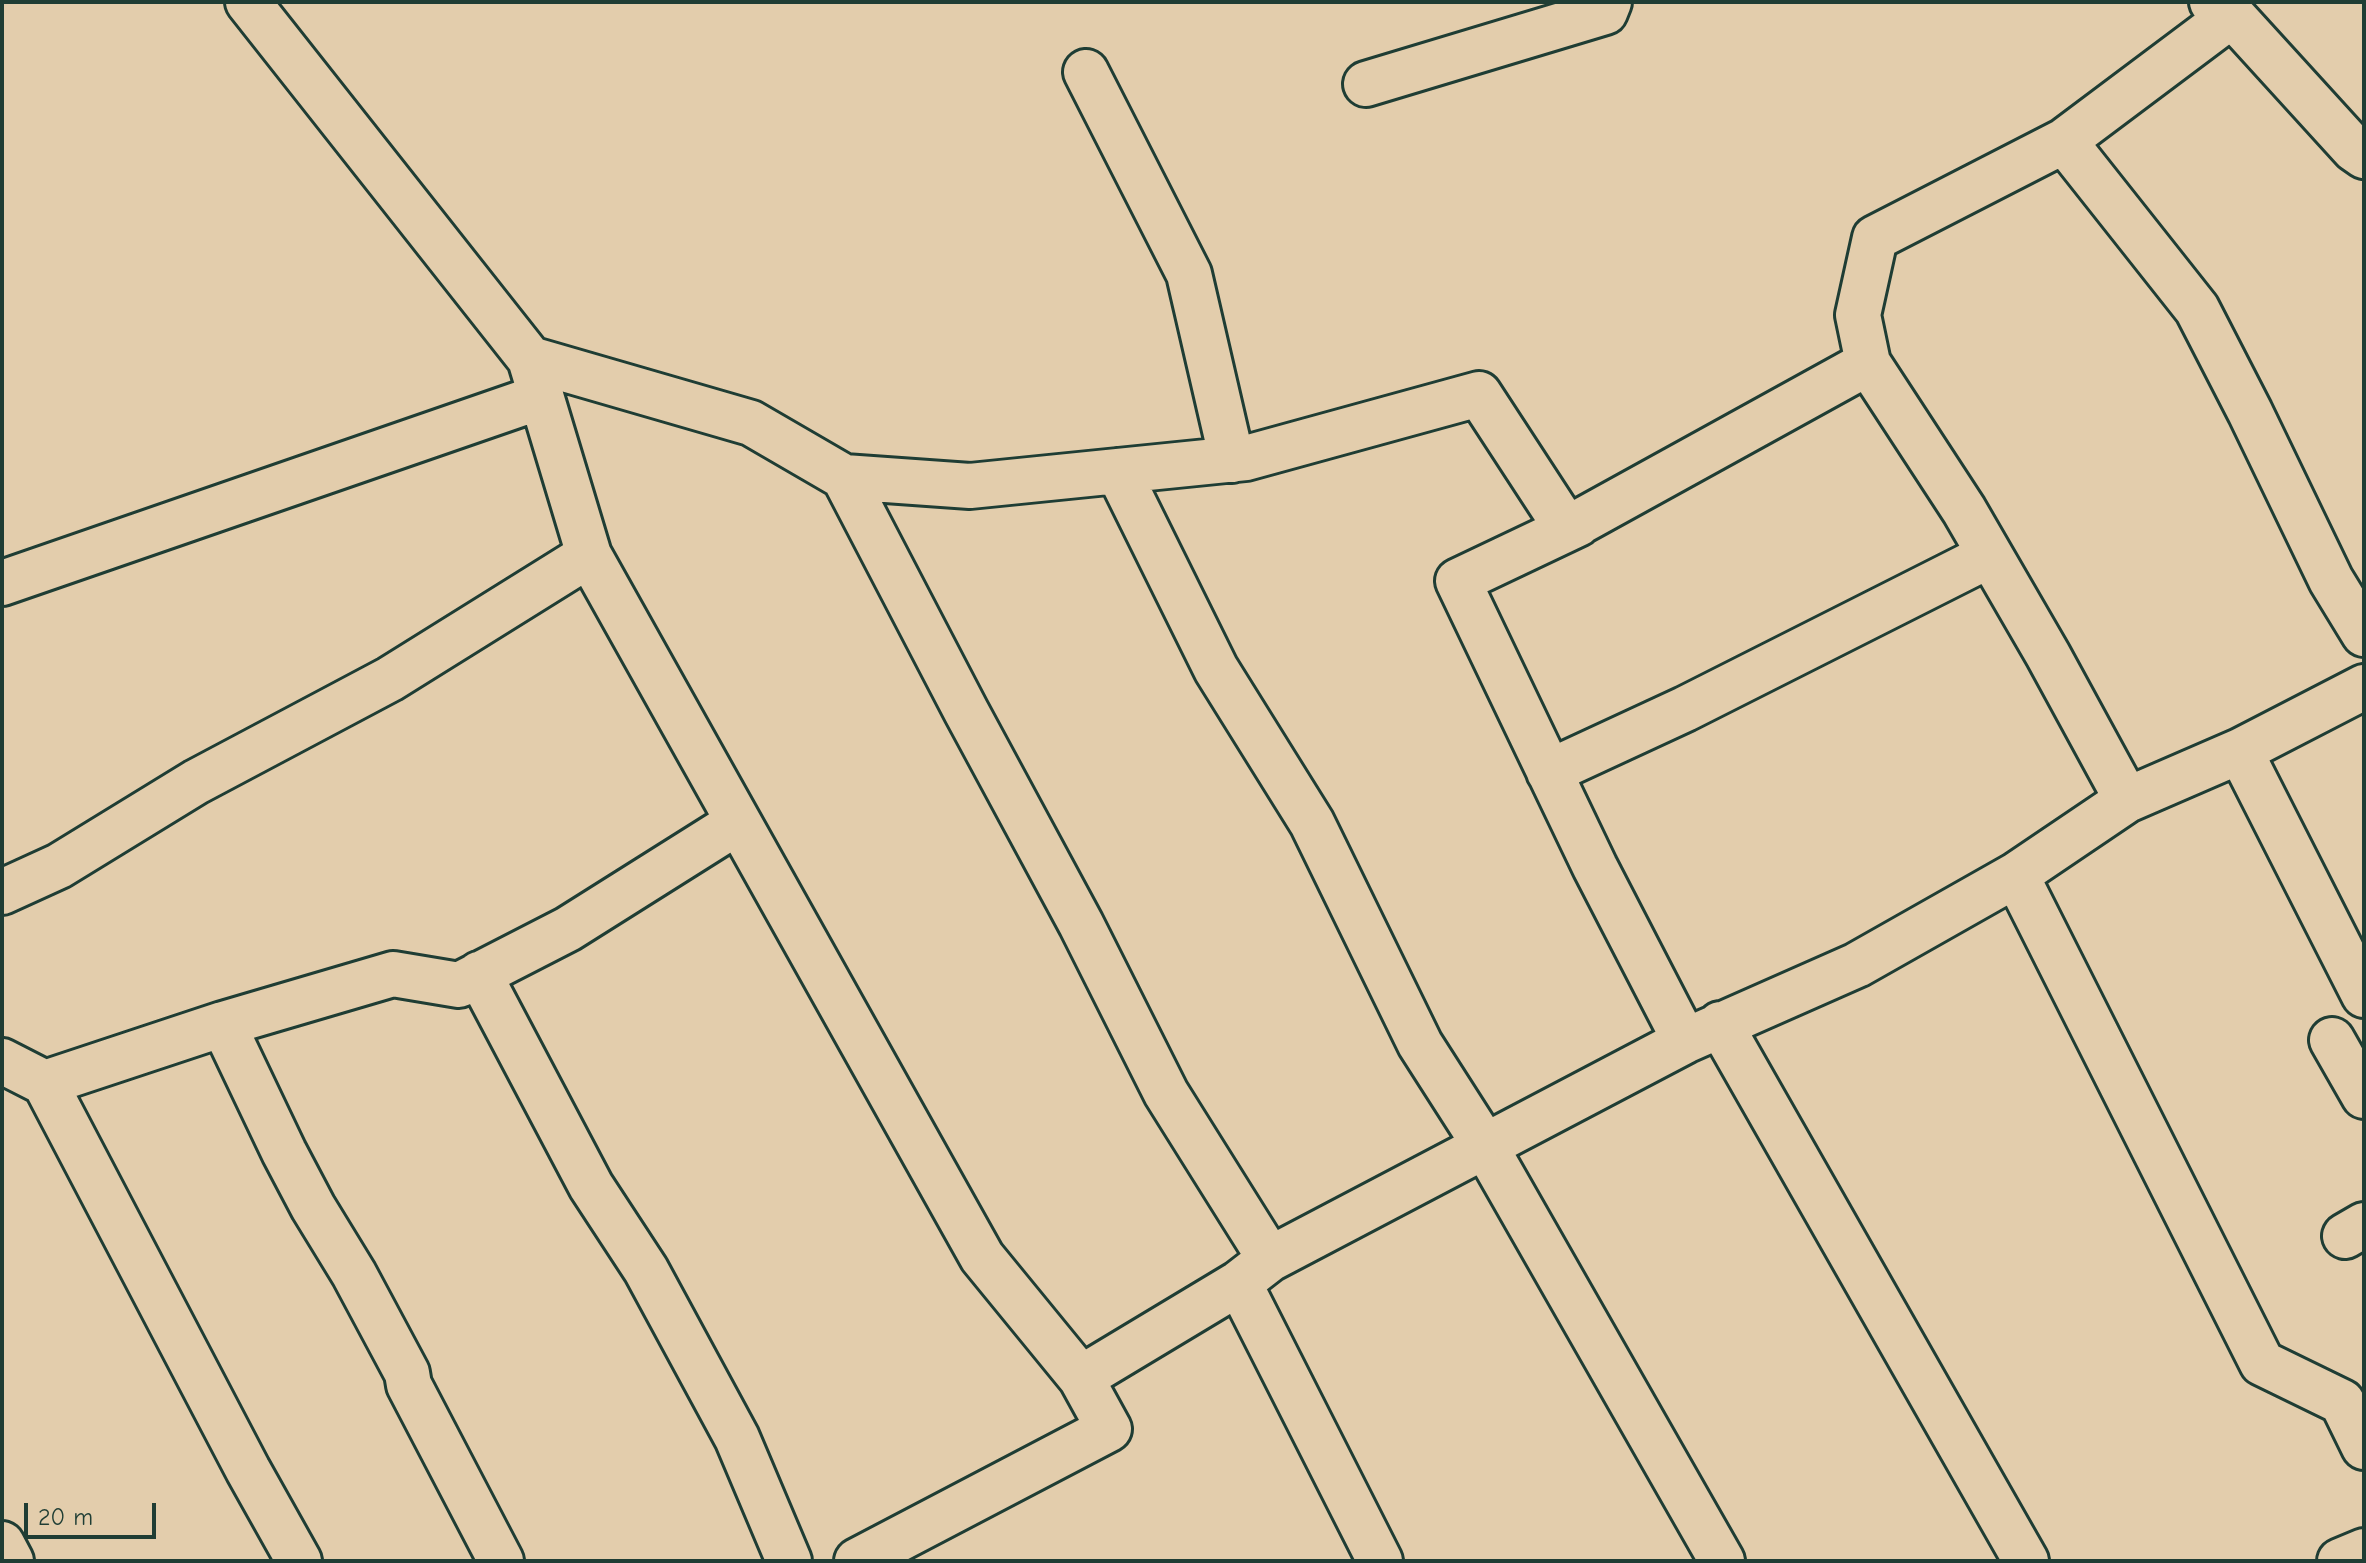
<!DOCTYPE html>
<html>
<head>
<meta charset="utf-8">
<style>
  body { margin:0 }
  #map { position:relative; width:2366px; height:1563px; overflow:hidden; background:#e3cdac; font-family:"Comic Neue",sans-serif }
  canvas { display:block }
  .frame { position:absolute; inset:0; border:4px solid #1f3d34; pointer-events:none }
  .scale { position:absolute; left:24px; top:1503px; width:132px; height:36px; box-sizing:border-box; border:4px solid #1f3d34; border-top:0; padding-left:10px; font-size:24px; line-height:28px; white-space:nowrap; color:#1f3d34; -webkit-text-stroke:6px #e3cdac; paint-order:stroke }
</style>
</head>
<body>
<div id="map">
<canvas width="2366" height="1563"></canvas>
<div class="frame"></div>
<div class="scale">20 m</div>
</div>
<script>
const ctx = document.querySelector('canvas').getContext('2d');
ctx.lineJoin = 'round';
function trace(path, color, width, dash) { ctx.strokeStyle = color; ctx.lineWidth = width; ctx.lineCap = dash ? 'butt' : 'round'; ctx.setLineDash(dash || []); ctx.stroke(path); }
const minor = new Path2D(`
  M248,2l282,357 59,196 393,702 99,121
  M2212,2l20,13 122,134 10,7
  M1086,72l103,202 43,186
  M1366,84l239,-72 4,-10
  M2064,141l133,168 53,103 81,168 33,54
  M530,359l221,64 93,54 126,9 276,-28 233,-64 88,135 301,-166 -10,-48 17,-77 189,-97 168,-126
  M1868,363l96,147 84,145 79,145
  M1118,471l98,198 96,154 108,221 64,100 238,417
  M844,477l122,234 115,213 85,169 104,166
  M1578,524l-120,57 137,286 90,174
  M2,583l538,-186
  M2240,751l124,244
  M1549,772l136,-63 305,-154
  M2016,875l246,488 80,39 22,45
  M2,892l57,-26 137,-84 194,-103 199,-124
  M479,974l112,212 55,84 91,168 52,123
  M223,1024l61,128 29,55 41,67 53,99 2,12 92,176
  M1720,1024l306,537
  M2332,1040l32,56
  M2,1061l43,22 203,387 51,91
  M45,1083l178,-59 170,-50 66,11 109,-56 170,-107
  M2345,1236l19,-11
  M1239,1283l141,278
  M2,1544l9,17
  M857,1561l252,-132 -28,-51 158,-95 31,-24 415,-218 172,-76 159,-90 111,-75 113,-49 124,-64
  M2340,1561l24,-10`);
trace(minor, '#1f3d34', 50);
trace(minor, '#e3cdac', 44);
</script>
</body>
</html>
